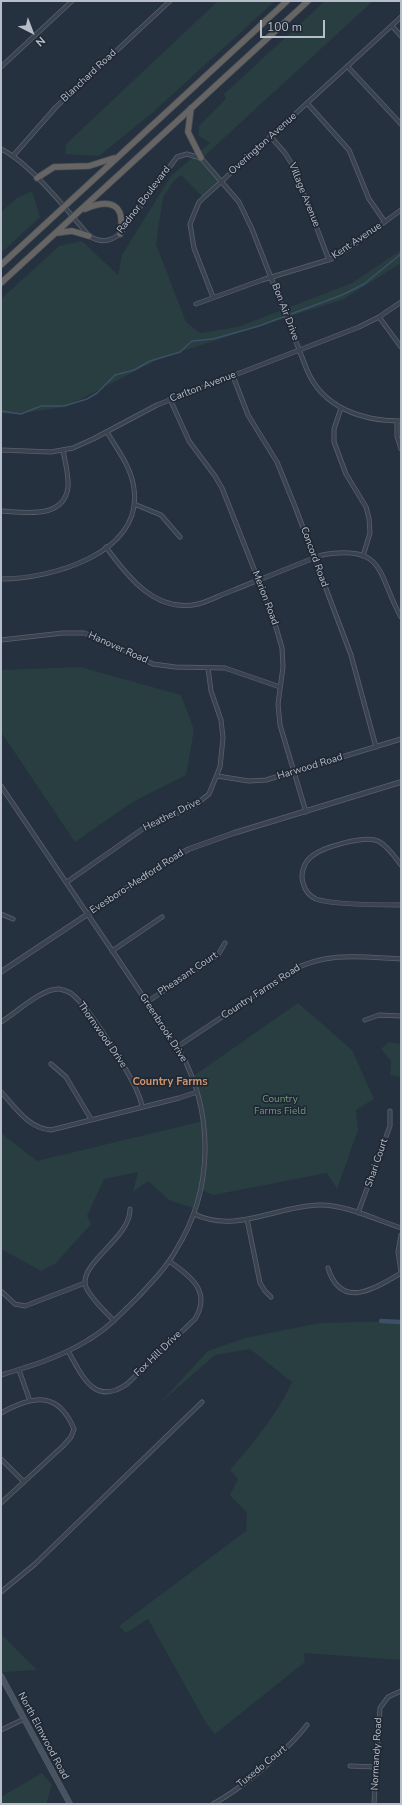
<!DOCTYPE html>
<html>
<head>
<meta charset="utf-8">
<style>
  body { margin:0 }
  #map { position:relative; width:402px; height:1805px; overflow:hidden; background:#26313f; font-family:"Nunito Sans",sans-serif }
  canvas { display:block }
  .frame { position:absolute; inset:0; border:2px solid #b7bec9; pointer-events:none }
  .north { position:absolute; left:12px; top:12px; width:40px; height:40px; -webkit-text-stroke:3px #1f2834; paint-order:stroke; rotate:138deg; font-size:11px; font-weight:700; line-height:16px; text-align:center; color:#b7bec9 }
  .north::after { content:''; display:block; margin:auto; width:14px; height:18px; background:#b7bec9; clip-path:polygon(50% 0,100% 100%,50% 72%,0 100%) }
  .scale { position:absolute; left:260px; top:20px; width:65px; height:18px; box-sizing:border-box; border:2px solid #b7bec9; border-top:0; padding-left:5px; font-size:12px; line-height:14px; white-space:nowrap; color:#b7bec9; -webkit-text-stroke:3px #1f2834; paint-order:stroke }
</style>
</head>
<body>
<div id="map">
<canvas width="402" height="1805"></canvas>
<div class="frame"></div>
<div class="north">N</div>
<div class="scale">100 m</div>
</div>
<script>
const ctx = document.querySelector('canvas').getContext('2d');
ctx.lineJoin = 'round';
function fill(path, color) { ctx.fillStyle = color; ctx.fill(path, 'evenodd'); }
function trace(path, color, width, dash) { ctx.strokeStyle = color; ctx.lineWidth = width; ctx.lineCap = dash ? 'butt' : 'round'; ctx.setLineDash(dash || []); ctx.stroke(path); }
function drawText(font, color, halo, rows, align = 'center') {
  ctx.font = font + ' "Nunito Sans",sans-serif'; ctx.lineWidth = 3.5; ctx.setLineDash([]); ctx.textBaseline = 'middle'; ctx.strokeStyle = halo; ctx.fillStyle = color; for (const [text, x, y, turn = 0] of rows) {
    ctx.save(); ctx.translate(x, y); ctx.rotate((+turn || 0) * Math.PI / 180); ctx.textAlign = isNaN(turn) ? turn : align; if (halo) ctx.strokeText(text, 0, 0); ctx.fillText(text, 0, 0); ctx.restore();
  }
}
fill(new Path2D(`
  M218,1h57l-124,113 -52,42 -34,-2 1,-10z
  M325,1h48l-172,158 20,22 -18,16 -22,-22 -7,6 -11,16 -7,47 30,78 14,11 38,-6 114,-44 49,-33v13l-57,36 -183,59 -96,49 -51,7 -13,-1v-114l58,-53 23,-5 36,34 4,-20 49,-79 39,-33 -11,-7v-10l27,-27 -2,-5z
  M32,191l8,26 -39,36v-41l16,-14z
  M80,667l101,28 13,35 -8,45 -55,28 -56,39 -74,-110v-62z
  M298,1003l54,47 22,49 -18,11 2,20 -21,59 -10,-16 -114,22 -12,-5 -8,18 -24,-8 -21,-19 -15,11 5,-20 -34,7 -17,37 4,8 -35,39 -15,8 -40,-22v-116l36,28 166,-40 -11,-44z
  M389,1042l12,2v33l-11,-2 1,-14 -10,-12z
  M401,1321v339l-97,-7 1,9 -90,72 -9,-11 -58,-104 -22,14 -7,-7 127,-95 1,-18 -17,-18 8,-16 -8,-9c24,-28 46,-54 62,-88l-42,-33 -35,6 -56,49 49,-53 37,-13 75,-15z
  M1,1634l36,36 -34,2 3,11 -5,3z
  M42,1773l10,12 -6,19h-45v-7z`), '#283e40');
trace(new Path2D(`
  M1,411l20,3 20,-8h23l23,-7 10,-6 18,-18 19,-5 16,-9 30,-9 12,-11 21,-2 46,-13 83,-31 22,-11 37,-30`), '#3c5067', 1.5);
trace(new Path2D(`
  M381,1321l20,1`), '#3c5067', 4.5);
const minor = new Path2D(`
  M392,26l9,10
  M1,67l71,-66
  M348,67l53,57
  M307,103l42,47 20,49 16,23
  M270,136l15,17 8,13 36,94
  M1,149c29,14 67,62 88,87 12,7 20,6 31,-2l57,-77 10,-3 14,4 38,44 13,27 55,141c16,38 55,51 94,51
  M13,156l43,-49 114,-106
  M213,297l-19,-49 -4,-24 9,-22 202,-185
  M196,304l66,-24 69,-21 17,-10 53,-39
  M379,317l22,30
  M233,376l15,39 29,47 19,47 55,146 25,92
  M170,399l19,42 26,35 7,12 51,129 9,31 1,19 -5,37 2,21 26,87
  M341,408l-7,21v13l12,32 20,33 3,11 1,15 -7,23
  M397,421v15l4,13
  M1,450l50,2 22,-4 20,-9 64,-34 202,-78 20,-10 22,-15
  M134,504l27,11 19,22
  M1,511c23,1 63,9 67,-24 1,-12 -3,-25 -5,-37
  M106,547c21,29 50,67 92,57 12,-3 24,-10 36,-14 30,-12 59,-24 88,-35 64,-11 55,19 79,62
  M1,579c49,0 142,-25 133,-90 -2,-21 -17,-40 -27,-57
  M1,640l62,-7h21l21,8 48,23 22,3 50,1 55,19
  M217,776l32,5 17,-1 135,-41
  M1,786l179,265c34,62 34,138 -4,199 -10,18 -24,32 -38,47 -16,16 -31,32 -50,43 -27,17 -57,26 -87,35
  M401,865c-6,-8 -13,-19 -23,-24 -13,-6 -55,6 -66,15 -8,6 -12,18 -9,27 2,7 6,13 13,16 16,6 66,6 85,6
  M67,882l77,-54 50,-22 15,-12 11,-27 3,-29 -2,-18 -10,-29 -3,-23
  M1,914l12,5
  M112,951l50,-34
  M147,1002l71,-47 7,-12
  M365,1020l14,-5 22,1
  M1,1022c15,-9 41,-34 58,-33 5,1 11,3 14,6 17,14 67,91 69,112
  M177,1047l114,-76c35,-20 71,-14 110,-12
  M51,1064l15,13 25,42
  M1,1092c15,16 27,36 50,38l128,-32 18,-6
  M358,1213l32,-87v-15
  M194,1214c42,20 82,-8 125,-9 25,-1 58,15 82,23
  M247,1219l13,64 5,8 6,6
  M401,1235l-3,17 3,19
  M328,1268c13,42 46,21 73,5
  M1,1291l14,13 10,2 60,-23
  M114,1321c-9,-10 -23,-22 -28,-34 -9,-23 45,-49 44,-78
  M68,1351c14,24 26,56 59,33l68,-65c17,-28 -5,-43 -26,-58
  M19,1370l11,31
  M1,1413c31,-17 57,-23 73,16l-3,8 -8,9 -62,57
  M1,1459l23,23
  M1,1592l34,-28 167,-162
  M1,1730l23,-11
  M350,1766l26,1
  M213,1804c28,-15 75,-54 94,-79
  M374,1804l6,-96 8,-11 13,-6`);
const tertiary = new Path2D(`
  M1,972l168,-112 20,-11 45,-16 167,-51`);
const secondary = new Path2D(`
  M1,1676l69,128`);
const trunk = new Path2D(`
  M191,108l-3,24 13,26
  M37,178l17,-11 35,-1 25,-8
  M85,209c26,-11 41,-5 35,25
  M56,233l16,-2 17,5
  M1,265l286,-264
  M1,283l307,-282`);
trace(minor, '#58616c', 5);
trace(tertiary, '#58616c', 5.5);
trace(secondary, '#58616c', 6);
trace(trunk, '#454e59', 7);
trace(minor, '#3a434f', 3.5);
trace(tertiary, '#3a434f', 4);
trace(secondary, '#485361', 5);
trace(trunk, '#666564', 5.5);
drawText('10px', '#b7bec9', '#1f2834', [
  ["Blanchard Road",89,76,-43],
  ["Overington Avenue",263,144,-42],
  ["Village Avenue",304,195,68],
  ["Radnor Boulevard",144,200,-53],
  ["Kent Avenue",357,241,-34],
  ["Bon Air Drive",285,312,69],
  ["Carlton Avenue",203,387,-21],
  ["Concord Road",314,557,70],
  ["Merion Road",265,598,69],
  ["Hanover Road",118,648,24],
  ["Harwood Road",310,767,-17],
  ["Heather Drive",172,815,-26],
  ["Evesboro-Medford Road",137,882,-33],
  ["Pheasant Court",188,974,-34],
  ["Country Farms Road",261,992,-33],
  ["Greenbrook Drive",163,1028,57],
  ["Thornwood Drive",102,1035,55],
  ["Shari Court",377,1163,-71],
  ["Fox Hill Drive",158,1354,-44],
  ["North Elmwood Road",43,1736,62],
  ["Normandy Road",377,1754,-87],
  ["Tuxedo Court",262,1767,-39]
]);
drawText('10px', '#6f9977', '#1f2834', [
  ["Country",280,1100],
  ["Farms Field",280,1112]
]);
drawText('bold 11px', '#d1936a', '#1f2834', [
  ["Country Farms",170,1082]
]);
</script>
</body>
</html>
